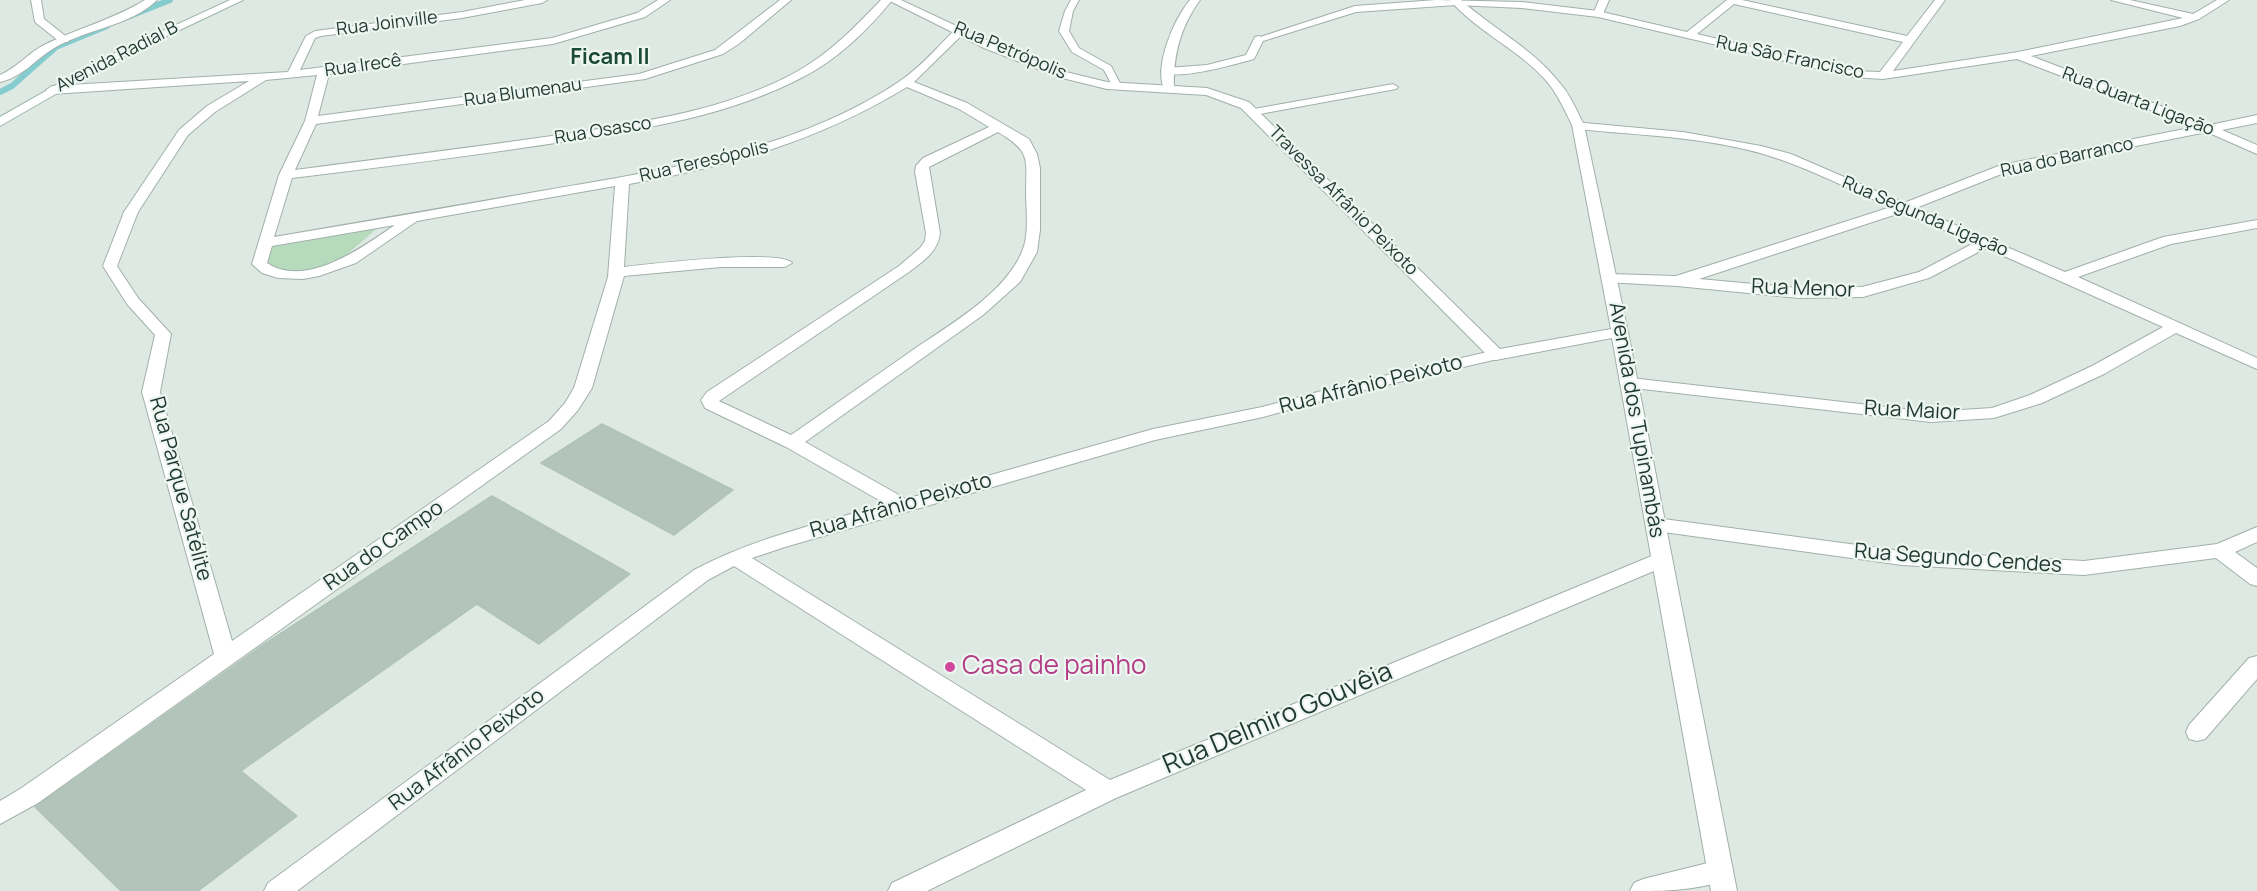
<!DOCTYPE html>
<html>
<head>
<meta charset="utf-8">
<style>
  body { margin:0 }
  canvas { display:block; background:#dee9e3 }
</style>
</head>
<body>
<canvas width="2257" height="891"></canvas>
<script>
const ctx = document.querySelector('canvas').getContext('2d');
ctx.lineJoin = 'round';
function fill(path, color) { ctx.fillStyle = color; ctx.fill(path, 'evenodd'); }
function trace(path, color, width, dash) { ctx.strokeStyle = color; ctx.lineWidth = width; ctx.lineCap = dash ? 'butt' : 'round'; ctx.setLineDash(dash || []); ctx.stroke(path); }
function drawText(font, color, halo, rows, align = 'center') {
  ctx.font = font + ' Manrope,sans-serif'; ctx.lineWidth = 4.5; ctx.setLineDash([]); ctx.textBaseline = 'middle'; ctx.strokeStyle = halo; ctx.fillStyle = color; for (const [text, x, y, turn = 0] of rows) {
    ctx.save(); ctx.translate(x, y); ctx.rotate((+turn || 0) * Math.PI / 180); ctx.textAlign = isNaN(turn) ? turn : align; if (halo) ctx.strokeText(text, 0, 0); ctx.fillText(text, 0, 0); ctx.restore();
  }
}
fill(new Path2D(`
  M383,223c-40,35 -63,63 -120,40l5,-19z`), '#b6dbbc');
trace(new Path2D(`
  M130,16l40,-16
  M0,92l12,-6 44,-39 51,-21`), '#85cccf', 6);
const building = new Path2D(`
  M602,424l131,66 -59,45 -133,-72z
  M492,496l138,78 -91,70 -62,-40 -236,167 56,45 -99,75h-77l-86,-84 225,-160z`);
fill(building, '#b3c4bb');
trace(building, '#b0c3b9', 1.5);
const service = new Path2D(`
  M1071,0h8l-6,11 -4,20 10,17 32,18 11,21 -2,2h-6l-10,-19 -32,-18 -13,-21 6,-20z
  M1393,84l5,3 -2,2 -142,26 -5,-3 5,-3z`);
const pedestrian = new Path2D(`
  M145,0h12c-27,27 -74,29 -106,50 -18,12 -29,27 -51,32v-7c18,-8 29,-23 46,-31 33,-16 68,-25 99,-44z
  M1599,0h10l-6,14 -5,3 -5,-3z
  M1259,36l5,3 -10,20c-18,5 -80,23 -93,12l6,-3 40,-3 39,-10 9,-18z
  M131,208l7,4 -21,54 21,32 33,36 -11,58 -3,4h-12l-3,-4 13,-57 -28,-31 -24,-38 21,-54z`);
const minor = new Path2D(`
  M31,0h10l3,19 24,19v4h-8l-25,-20z
  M525,0h22l-5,3 -80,15 -141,18 -6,2 -15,32 252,-32 85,-25 21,-13h12l-25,17 -92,27 -224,30 -11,42 321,-42 76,-24 65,-50h11l-51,43 -17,11 -78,25 -329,45 -21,46c90,-12 181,-23 271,-36 78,-12 162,-24 232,-63 32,-18 58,-45 83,-71h11c-23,29 -55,60 -89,77 -74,39 -159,52 -241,65 -90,14 -180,25 -270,36l-18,59c91,-15 182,-31 273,-47 121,-21 249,-39 353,-109 21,-14 38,-35 56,-52l4,-1 5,3 -1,2 -50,49 53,21 62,36 8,15 3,14v62l-3,22 -17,30 -37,33 -178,127 101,57 247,-70 109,-22 78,-21 156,-36 6,2 2,3 -2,3 -159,37 -80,22 -108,23 -370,107 -33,11 358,222 544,-225 7,-2 7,2 3,5 -3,5 -552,233 -189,93h-39l4,-8 194,-93 -352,-224 -26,14 -411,311h-33l4,-8 426,-313c60,-32 127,-47 192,-66l-100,-57 -81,-39 -4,-8 6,-8 192,-126 21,-18 5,-7 1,-8 -11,-61 1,-6 7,-8 66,-31 -30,-18 -52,-22c-89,54 -177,79 -278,97l-5,83c25,-3 156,-18 168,-4l-7,4h-64l-97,9 -32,112 -14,22 -17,19 -523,374 -38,21v-23l20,-12 194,-135 -72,-262 3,-4h12l3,4 72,249 317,-220 16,-18 9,-15 34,-111 7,-91 -198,35 -61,42 -37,13 -16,3 -25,-1 -16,-5 -10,-9 27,-89 26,-54 12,-46 -51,5 -51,32 -27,23 -52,80 -5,1 -7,-4 55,-82 28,-24 42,-25 -197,13 -6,-4 6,-4 236,-14 18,-36 9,-5 147,-19zM998,132c31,19 29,24 28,59 0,19 4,45 -5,63 -19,42 -74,72 -111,98 -40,28 -79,55 -119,83l-72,-34 190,-129c14,-11 29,-20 31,-39l-11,-66zM395,225c-32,22 -89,64 -128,38l5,-17z
  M1190,0h10c-19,26 -27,55 -26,87l-2,2h-8c-10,-24 10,-70 26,-89z
  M1436,0l86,2 76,9 89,21 40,-32h15l165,36 28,-36h10l-52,71 125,-19 165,-34 -72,-18h19l63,14 24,-14h12l-30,19 -19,7 -149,30 179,69 47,-10v8l-35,7 35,15v9l-50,-22 -198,39 -93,37 149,64 98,-35 94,-17v8l-86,16 -93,33 179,81v11l-81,-36 -72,41 -62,29 -48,15 -63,4 -306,-35 -2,-4 2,-4 6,-1 300,34 61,-4 38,-13 62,-29 71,-39 -177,-79 -57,30 -66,19 -64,1 -122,-12 -72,-4 -3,-3 3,-3 5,-2 66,2 215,-69c-36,-15 -72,-34 -109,-47 -64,-23 -137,-24 -204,-31l-4,-1 -2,-3 2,-3 109,10 78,14 30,8 113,49 97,-38 194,-38 -178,-68 -134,20 -30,-2 -255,-60 -76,-9 -66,-3 -100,7 -93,29h-8l-1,-2 101,-33zM1734,4l169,38 -23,30 -27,-1 -156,-37zM1903,212l71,31 -55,29 -57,15 -63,1 -100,-9z
  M1656,518l246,33 182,10 133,-17 40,-17v15l-22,10 22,16v18l-7,-2 -34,-26 -132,17 -182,-10 -253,-35 -3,-5 3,-5z
  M2257,656v23l-52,60 -8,2 -8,-2 -3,-7 3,-7 60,-67z
  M1720,860l9,3 4,8 -4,8c-35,12 -62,12 -99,12l4,-8 9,-4z`);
const tertiary = new Path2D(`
  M888,0h13l115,54 50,18 41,10 100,6 42,14 251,247 111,-20 -39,-204c-7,-14 -13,-28 -23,-41 -28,-34 -71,-51 -99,-84h11c31,28 71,48 97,81 12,13 18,28 26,44l44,207 109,559h-26l-99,-553 -116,22 -6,-2 -249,-250 -35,-13 -99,-6 -49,-12 -74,-29z`);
const secondary = new Path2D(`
  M230,0h13l-135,64 -108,62v-9l100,-57z`);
trace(service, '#a1b0a9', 2);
trace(pedestrian, '#a1b0a9', 2);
trace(minor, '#a1b0a9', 2);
trace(tertiary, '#a1b0a9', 2);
trace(secondary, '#9db5a9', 2);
fill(service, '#fff');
fill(pedestrian, '#fff');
fill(minor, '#fff');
fill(tertiary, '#fff');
fill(secondary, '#fff');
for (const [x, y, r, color] of [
  [950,667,6,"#d1479c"]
]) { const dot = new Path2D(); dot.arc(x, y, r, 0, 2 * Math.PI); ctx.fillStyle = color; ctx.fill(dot); trace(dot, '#eef6f1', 2); }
drawText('18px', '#1f382f', '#eef6f1', [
  ["Rua Joinville",387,24,-7],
  ["Rua Petrópolis",1010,51,23],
  ["Avenida Radial B",117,57,-27],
  ["Rua São Francisco",1790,58,12],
  ["Rua Irecê",363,66,-8],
  ["Rua Blumenau",523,93,-8],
  ["Rua Quarta Ligação",2138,102,21],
  ["Rua Osasco",603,131,-9],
  ["Rua do Barranco",2067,158,-12],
  ["Rua Teresópolis",704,162,-13],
  ["Travessa Afrânio Peixoto",1343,201,45],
  ["Rua Segunda Ligação",1925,217,23]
]);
drawText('21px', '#1f382f', '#eef6f1', [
  ["Rua Menor",1803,289,2],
  ["Rua Afrânio Peixoto",1371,385,-14],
  ["Rua Maior",1912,411,3],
  ["Avenida dos Tupinambás",1636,420,80],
  ["Rua Parque Satélite",180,489,75],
  ["Rua Afrânio Peixoto",901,506,-16],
  ["Rua do Campo",384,546,-35],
  ["Rua Segundo Cendes",1958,559,4],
  ["Rua Afrânio Peixoto",467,750,-37]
]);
drawText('bold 22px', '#1c4a39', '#eef6f1', [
  ["Ficam II",610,58]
]);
drawText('26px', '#b23c85', '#eef6f1', [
  ["Casa de painho",962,667]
], 'left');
drawText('26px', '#1f382f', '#eef6f1', [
  ["Rua Delmiro Gouvêia",1278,719,-23]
]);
</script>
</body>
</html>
